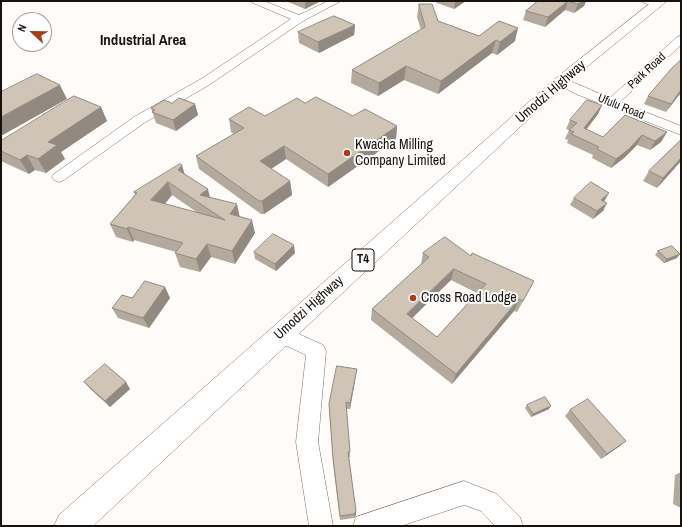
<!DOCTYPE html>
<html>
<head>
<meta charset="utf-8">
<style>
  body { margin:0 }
  #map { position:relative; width:682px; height:527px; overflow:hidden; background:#fefbf9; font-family:"Archivo Narrow",sans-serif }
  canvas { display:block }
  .frame { position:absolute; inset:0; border:2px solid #17120e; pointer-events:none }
  .north { position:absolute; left:12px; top:12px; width:40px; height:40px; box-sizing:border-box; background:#fff; border:1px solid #a2a09f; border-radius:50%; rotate:292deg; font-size:11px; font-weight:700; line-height:16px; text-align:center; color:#17120e }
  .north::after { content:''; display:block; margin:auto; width:14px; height:18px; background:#a53f17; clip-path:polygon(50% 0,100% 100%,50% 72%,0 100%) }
</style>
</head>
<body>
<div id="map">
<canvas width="682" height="527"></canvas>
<div class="frame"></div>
<div class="north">N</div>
</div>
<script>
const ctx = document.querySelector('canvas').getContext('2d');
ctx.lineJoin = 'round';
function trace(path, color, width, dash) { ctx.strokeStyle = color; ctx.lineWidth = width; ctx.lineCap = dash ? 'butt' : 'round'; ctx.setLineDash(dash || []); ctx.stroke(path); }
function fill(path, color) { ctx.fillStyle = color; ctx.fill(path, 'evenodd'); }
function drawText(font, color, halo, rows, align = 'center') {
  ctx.font = font + ' "Archivo Narrow",sans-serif'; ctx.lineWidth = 4; ctx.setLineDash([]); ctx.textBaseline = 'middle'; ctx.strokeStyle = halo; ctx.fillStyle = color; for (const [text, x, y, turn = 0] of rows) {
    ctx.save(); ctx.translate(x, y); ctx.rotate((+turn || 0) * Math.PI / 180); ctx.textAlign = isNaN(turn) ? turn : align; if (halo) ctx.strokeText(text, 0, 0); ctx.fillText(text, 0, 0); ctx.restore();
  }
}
const minor = new Path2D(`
  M251,1h13l35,14 29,-14h13l-38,20 -94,64 -65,38 -80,57 -5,2 -5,-2 -2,-3 2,-3 80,-57 67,-38 90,-60 -38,-16z
  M642,1h16l5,3 -5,3 -14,-4z
  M681,36v9l-61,57 61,24v9l-105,-41 -19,-10 -2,-3 2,-3c8,-1 42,16 53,20l67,-61z
  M281,326l42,19 3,6 -8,91 15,84h-24l-13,-84 10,-87 -32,-15 -2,-6 2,-6z
  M464,481l33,13 23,23 3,9h-28l-14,-15 -17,-6 -63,21h-48l3,-9z`);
const highway = new Path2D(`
  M653,1h14l-101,83 -473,442h-39l5,-11 497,-437z`);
trace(minor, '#7c6f65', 1);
trace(highway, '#7c6f65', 1);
fill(minor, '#fff');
fill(highway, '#fff');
fill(new Path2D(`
  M286,1h35l-16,8z
  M433,1h33l-12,8 -17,-6z
  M538,1h48l-2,5 -10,7 -9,-3 -20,17 -22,-7 3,-9z
  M419,4l19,17 41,15 36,5 -18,14 -5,-2 -54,41 -34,-14 -26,16 -27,-13 1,-13 69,-40 -4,-13z
  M355,25l-1,10 -35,18 -20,-10 -1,-11z
  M681,60v36l-2,-1 -13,17 -22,-8 4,-8z
  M172,103l23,1 3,11 -22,16 -20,-8 -5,-15z
  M305,103l48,13 44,10 -1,13 -68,48 -42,-28 -15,10 19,12 2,14 -28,19h-3l-62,-45 -3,-13 38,-22 -3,-2 -2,-13 36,-3z
  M602,105l-4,9 -12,15 17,8 64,-5 -6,10 -11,8 -13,-5 -13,13 -13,10 -19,-10 1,-3 -26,-12 1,-3 -3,-1 4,-9 -3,-1 4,-9z
  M101,107l6,14 -46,31 4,7 -19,14 -11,-3 -6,4 -28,-13v-20z
  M681,140v21l-24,27 -14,-7 6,-10z
  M184,174l26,23 30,19 15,17 -20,31 -24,-7 -11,15 -20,-5 -5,-14 1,-1 -42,-12 -1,2 -17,-5 -6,-13 25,-29 -1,-3zM172,195l26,18 -33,-9z
  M574,198l31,2 -1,1 -1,10 -10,8 -23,-14z
  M658,251l19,7 -13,5 -9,-8z
  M254,252l41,1 -19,18 -21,-12z
  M423,253l48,3 57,36 -11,20 -3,-1 -62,73 -81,-64 1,-11 49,-44zM451,280l26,13 -40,44 -25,-19z
  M165,287l5,11 -21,30 -31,-10 -6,-10 20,-10z
  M356,375l-6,34h-4l4,43v5h-1l7,58 -2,3 -14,2 -7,-57 -4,-59z
  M84,382l46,7 -20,18 -20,-18z
  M527,405l22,4 -18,8 -6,-9z
  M570,410l50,36 -19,13 -36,-43z
  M681,472v36l-8,-4 2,-29z`), '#b3a99d');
fill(new Path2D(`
  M305,1h16l-16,8z
  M455,1h11l-12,8z
  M568,1l-3,9 -20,17 3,-10z
  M582,1h4l-2,5 -10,7 4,-9z
  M355,25l-1,10 -35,18 -1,-11z
  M518,28l-3,13 -18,14 3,-13z
  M496,40l-4,13 -54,41 3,-13z
  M406,66l-2,14 -26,16 1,-13z
  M60,85l7,14 -66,37v-19z
  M681,90l-2,5 -13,17 5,-8z
  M195,104l3,11 -22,16 -3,-11z
  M602,105l-4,9 -18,24 4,-10z
  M101,107l6,14 -46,31 4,7 -19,14 -8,-14 10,-17z
  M397,126l-1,13 -68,48v-13z
  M667,132l-6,10 -11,8 5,-9z
  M642,135l-5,10 -13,13 -13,10 5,-9z
  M284,146l2,13 -24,16 -2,-14z
  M27,155l8,15 -6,4 -9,-14z
  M681,158v3l-24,27 6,-10z
  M182,165l4,14 -8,-9z
  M290,181l2,14 -28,19 -2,-13z
  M168,182l4,13 -16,19 -5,-14z
  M208,189l3,14 -11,-8z
  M609,193l-4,7 -8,7 4,-7z
  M607,203l-4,8 -10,8 4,-8z
  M237,204l3,14 -10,-4z
  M252,220l3,13 -20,31 -3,-13z
  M128,227l6,13 -1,2 -6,-13z
  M207,244l4,13 -11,15 -4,-13z
  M294,245l1,8 -19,18 -1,-7z
  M680,254l-3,4 -13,5 3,-4z
  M454,269l-3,11 -46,45 2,-11z
  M165,287l5,11 -21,30 -6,-10z
  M519,299l-5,12 -62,73 4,-10z
  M357,369l-1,6 -6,34v-6z
  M126,382l4,7 -20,18 -5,-6z
  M551,406l-2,3 -18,8 2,-3z
  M626,441l-6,5 -19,13 6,-5z
  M356,511v4l-2,3v-4z`), '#928980');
const building = new Path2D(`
  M538,1h44l-4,3 -10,-3 -20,16 -22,-6z
  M419,4h13l6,17 41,15 20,-15 19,7 -18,14 -4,-2 -55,41 -35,-15 -27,17 -27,-13 73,-43z
  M334,16l21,9 -37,17 -20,-10z
  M681,60v30l-10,14 -23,-8 23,-27z
  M37,74l23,11 -59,32v-25z
  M74,96l27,11 -53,35 9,3 -19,14 -11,-4 -7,5 -19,-9v-10z
  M316,97l37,19 12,-7 32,17 -69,48 -44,-28 -24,15 30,20 -28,20h-3l-63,-45 48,-28 -15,-9 20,-12 16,9 32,-18 8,5z
  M179,98l16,6 -22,16 -21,-8 3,-2 -4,-2 13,-8 8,3z
  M587,100l15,5 -18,23 19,9 22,-22 42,17 -12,9 -13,-6 -13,14 -13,10 -19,-10 2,-2 -28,-13 3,-2 -5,-2 8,-7 -7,-3z
  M681,140v18l-18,20 -14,-7z
  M180,164l2,1 -4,5 30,19 -8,6 37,9 -7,10 22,6 -20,31 -25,-7 -11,15 -21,-6 8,-10 -55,-16 -1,2 -17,-5 27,-31 -3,-1zM168,182l43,29 14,9 -74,-20z
  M591,182l18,11 -8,7 6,3 -10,8 -23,-13z
  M273,234l21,11 -19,19 -21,-12z
  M445,237l26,19 1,-3 62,28 -11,20 -4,-2 -63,75 -84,-65 57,-52 -6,-4zM454,269l32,15 -49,53 -30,-23z
  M672,246l8,8 -13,5 -9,-8z
  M145,281l20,6 -22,31 -31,-10 10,-13 10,3z
  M105,364l21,18 -21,19 -21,-19z
  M337,366l20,3 -7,34 -4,-1 4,50h-2l8,59 -2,3 -14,2 -7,-58 -4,-54z
  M545,397l6,9 -18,8 -6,-9z
  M588,399l38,42 -19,13 -37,-44z`);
fill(building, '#d0c4b7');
trace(building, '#928980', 1);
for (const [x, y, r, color] of [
  [347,153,4,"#a53f17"],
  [413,298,4,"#a53f17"]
]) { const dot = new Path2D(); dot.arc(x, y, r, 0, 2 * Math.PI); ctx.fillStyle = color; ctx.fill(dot); trace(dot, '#fff', 1.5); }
drawText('12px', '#17120e', '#fff', [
  ["Park Road",647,71,-43],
  ["Ufulu Road",621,107,22]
]);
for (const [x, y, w] of [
  [363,260,22]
]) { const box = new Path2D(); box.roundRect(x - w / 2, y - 11, w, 22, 3); ctx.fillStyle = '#fff'; ctx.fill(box); trace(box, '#17120e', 1); }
drawText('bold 13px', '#17120e', null, [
  ["T4",363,260]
]);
drawText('14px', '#17120e', '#fff', [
  ["Umodzi Highway",551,92,-41],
  ["Umodzi Highway",309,308,-42]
]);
drawText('14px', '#17120e', '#fff', [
  ["Kwacha Milling",355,145],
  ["Company Limited",355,161],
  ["Cross Road Lodge",421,298]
], 'left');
drawText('bold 15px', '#17120e', '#fff', [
  ["Industrial Area",143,41]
]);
</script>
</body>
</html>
